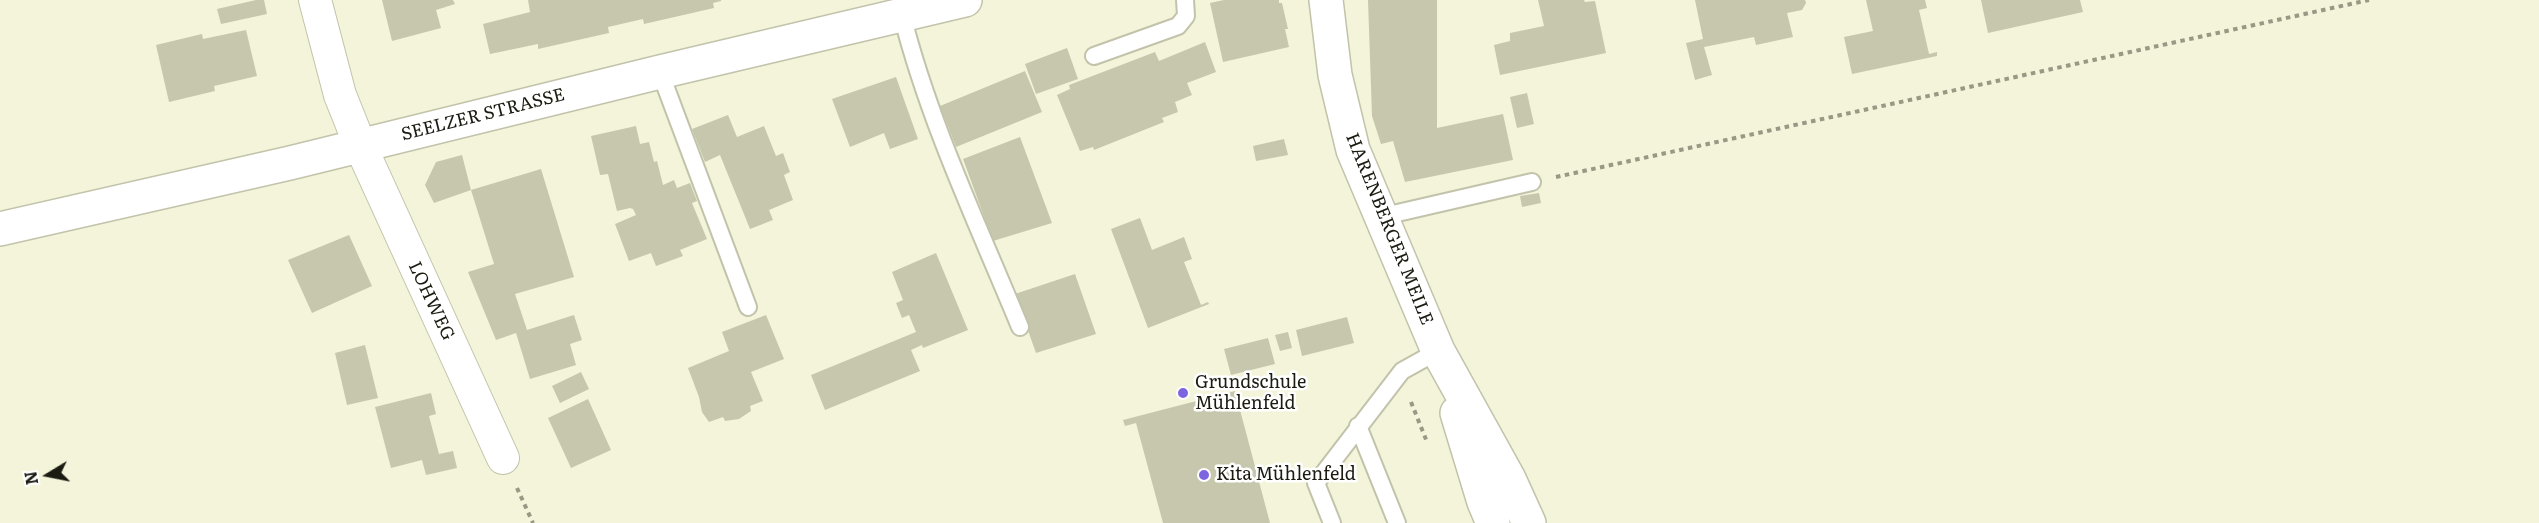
<!DOCTYPE html>
<html>
<head>
<meta charset="utf-8">
<style>
  body { margin:0 }
  #map { position:relative; width:2539px; height:523px; overflow:hidden; background:#f3f4da; font-family:Literata,serif }
  canvas { display:block }
  .north { position:absolute; left:18px; top:445px; width:60px; height:60px; -webkit-text-stroke:4px #fff; paint-order:stroke; rotate:260deg; font-size:16px; font-weight:700; line-height:24px; text-align:center; color:#1b1b12 }
  .north::after { content:''; display:block; margin:auto; width:21px; height:27px; background:#1b1b12; clip-path:polygon(50% 0,100% 100%,50% 72%,0 100%) }
</style>
</head>
<body>
<div id="map">
<canvas width="2539" height="523"></canvas>
<div class="north">N</div>
</div>
<script>
const ctx = document.querySelector('canvas').getContext('2d');
ctx.lineJoin = 'round';
function fill(path, color) { ctx.fillStyle = color; ctx.fill(path, 'evenodd'); }
function trace(path, color, width, dash) { ctx.strokeStyle = color; ctx.lineWidth = width; ctx.lineCap = dash ? 'butt' : 'round'; ctx.setLineDash(dash || []); ctx.stroke(path); }
function drawText(font, color, halo, rows, align = 'center') {
  ctx.font = font + ' Literata,serif'; ctx.lineWidth = 5; ctx.setLineDash([]); ctx.textBaseline = 'middle'; ctx.strokeStyle = halo; ctx.fillStyle = color; for (const [text, x, y, turn = 0] of rows) {
    ctx.save(); ctx.translate(x, y); ctx.rotate((+turn || 0) * Math.PI / 180); ctx.textAlign = isNaN(turn) ? turn : align; if (halo) ctx.strokeText(text, 0, 0); ctx.fillText(text, 0, 0); ctx.restore();
  }
}
fill(new Path2D(`
  M256,0h8l3,14 -46,10 -4,-15z
  M382,0h71l2,4 -19,6 5,18 -49,13z
  M528,0h193v1l-8,2 1,5 -70,16 -1,-5 -35,8 1,6 -71,16v-5l-48,10 -7,-30 47,-12z
  M1224,0h55v3h3l6,26h-3l4,18 -66,15 -13,-59z
  M1368,0h69v128l66,-14 10,46 -108,22 -12,-41 -12,3 -9,-28z
  M1538,0h46l1,2 10,-1 11,52 -106,22 -6,-30 16,-4v-8l34,-7z
  M1695,0h110l1,3 -4,7 -15,3 6,24 -37,8 -2,-8 -50,10 8,28 -17,5 -9,-37 17,-4z
  M1866,0h59l2,8 -8,2 10,44 8,-2v4l-85,18 -8,-37 29,-6z
  M1981,0h99l3,12 -95,21z
  M246,30l11,46 -43,10 1,5 -46,11 -13,-57 46,-11 1,5z
  M1205,42l11,30 -29,11 5,12 -17,7 3,10 -16,6 2,4 -70,28 -1,-3 -13,4 -23,-56 13,-6 -1,-4 86,-33 4,9z
  M1067,48l11,31 -42,15 -11,-30z
  M1025,71l17,41 -86,35 -16,-41z
  M896,77l22,62 -28,10 -6,-16 -34,14 -18,-48z
  M1527,93l7,31 -17,4 -7,-31z
  M728,115l9,22 27,-11 12,30 7,-3 7,19 -6,3 9,25 -24,10 4,10 -23,9 -30,-74 -15,7 -13,-33z
  M636,126l4,18 9,-2 5,20 3,-1 6,24 11,-5 3,8 13,-5 7,18 -5,2 15,36 -27,11 3,6 -27,10 -5,-13 -22,8 -14,-37 21,-9 -3,-6 -3,-1 -13,3 -9,-37 -8,1 -9,-39z
  M1020,137l32,86 -59,18 -30,-82z
  M1284,139l4,16 -32,6 -3,-15z
  M462,155l9,35 70,-21 33,108 -59,17 12,36 47,-15 8,25 -12,4 6,21 -46,14 -14,-46 -20,7 -28,-68 26,-8 -23,-74 -37,13 -9,-18 11,-23z
  M1539,193l2,10 -19,4 -2,-11z
  M1140,218l12,32 32,-13 8,22 -8,3 17,43 7,-3 1,2 -61,24 -37,-99z
  M349,235l23,51 -60,27 -24,-53z
  M936,253l32,77 -45,18 -1,-3 -11,5 9,21 -95,39 -14,-35 105,-43 -7,-17 -7,3 -6,-15 7,-3 -11,-28z
  M1075,274l21,60 -60,19 -21,-59z
  M766,315l18,44 -33,13 12,29 -13,5 1,5 -12,8 -14,2 -2,-4 -14,5 -7,-10 -3,-15 -11,-29 41,-17 -7,-19z
  M1347,317l7,26 -52,13 -6,-26z
  M1288,332l4,16 -12,3 -5,-16z
  M1268,338l7,26 -44,11 -7,-26z
  M365,345l13,53 -31,7 -12,-52z
  M581,372l8,17 -29,14 -8,-17z
  M1235,391l35,132h-107l-27,-100 -11,3 -2,-6z
  M431,393l5,21 -7,2 10,38 14,-3 4,17 -31,7 -4,-15 -31,8 -16,-61z
  M588,399l23,51 -40,18 -23,-50z`), '#c6c7ad');
const lane = new Path2D(`
  M902,15c27,107 76,210 118,312
  M1094,56l84,-30 8,-10 -1,-16
  M660,72l88,235
  M1380,217l152,-35
  M1358,426l39,97
  M1332,523l-16,-40 86,-112 36,-20`);
const street = new Path2D(`
  M315,0l25,95 20,50 143,313`);
const secondary = new Path2D(`
  M1326,0l9,75 18,75 85,201 71,128 20,44
  M0,229l290,-66 370,-91 305,-72
  M1457,413l27,89 9,21`);
trace(lane, '#c2c3aa', 20);
trace(street, '#c2c3aa', 34);
trace(secondary, '#c2c3aa', 36);
trace(new Path2D(`
  M1556,177l813,-177
  M1411,402l16,40
  M517,488l16,35`), '#989885', 4, [4.5, 4.5]);
trace(lane, '#fff', 16);
trace(street, '#fff', 32);
trace(secondary, '#fff', 33);
for (const [x, y, r, color] of [
  [1183,393,6,"#7e65e0"],
  [1204,475,6,"#7e65e0"]
]) { const dot = new Path2D(); dot.arc(x, y, r, 0, 2 * Math.PI); ctx.fillStyle = color; ctx.fill(dot); trace(dot, '#fff', 2); }
drawText('18px', '#1b1b12', '#fff', [
  ["SEELZER STRASSE",483,115,-14],
  ["HARENBERGER MEILE",1389,229,68],
  ["LOHWEG",431,301,65]
]);
drawText('18px', '#1b1b12', '#fff', [
  ["Grundschule",1195,383],
  ["Mühlenfeld",1195,404],
  ["Kita Mühlenfeld",1216,475]
], 'left');
</script>
</body>
</html>
